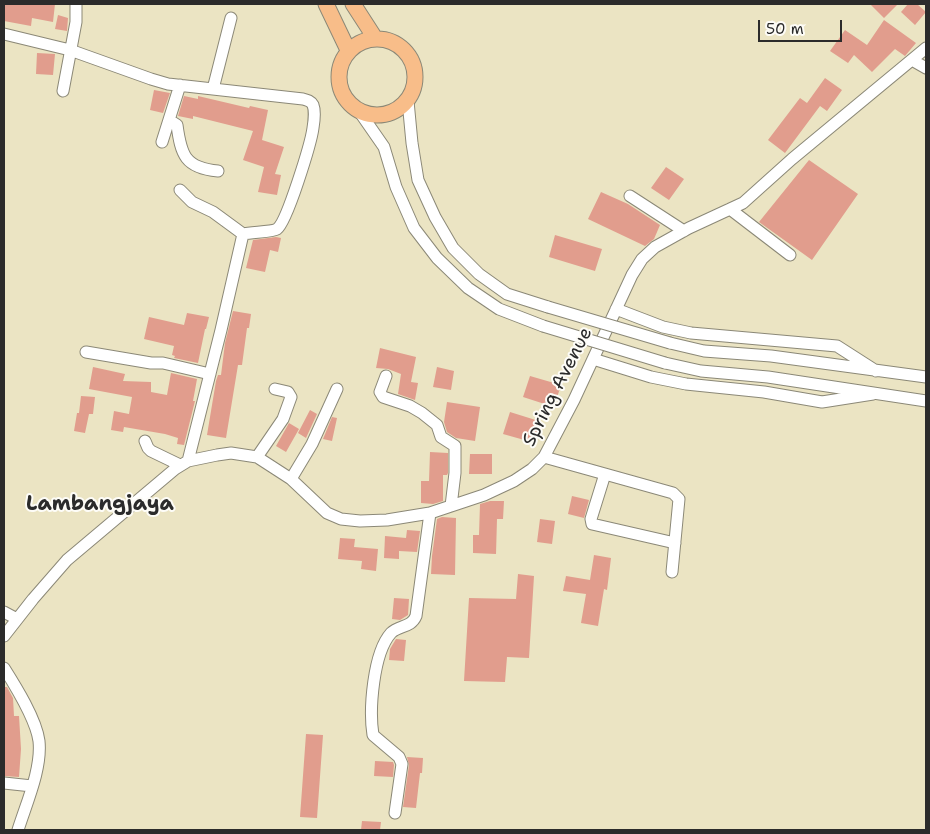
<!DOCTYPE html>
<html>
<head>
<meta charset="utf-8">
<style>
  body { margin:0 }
  #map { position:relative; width:930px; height:834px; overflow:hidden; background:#ebe4c3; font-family:"Shantell Sans",sans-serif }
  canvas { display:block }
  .frame { position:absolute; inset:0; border:5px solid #2b2b2b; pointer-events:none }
  .scale { position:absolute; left:758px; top:20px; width:84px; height:22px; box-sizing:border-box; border:2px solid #2b2b2b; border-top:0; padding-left:6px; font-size:15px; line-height:18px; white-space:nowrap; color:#2b2b2b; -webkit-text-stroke:4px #fdfcf7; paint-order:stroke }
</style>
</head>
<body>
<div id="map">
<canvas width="930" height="834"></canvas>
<div class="frame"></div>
<div class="scale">50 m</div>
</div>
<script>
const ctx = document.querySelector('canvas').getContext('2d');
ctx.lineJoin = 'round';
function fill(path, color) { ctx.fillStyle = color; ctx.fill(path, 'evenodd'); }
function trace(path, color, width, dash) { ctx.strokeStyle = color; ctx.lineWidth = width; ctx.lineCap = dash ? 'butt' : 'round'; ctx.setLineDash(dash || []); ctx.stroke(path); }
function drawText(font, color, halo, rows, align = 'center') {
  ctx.font = font + ' "Shantell Sans",sans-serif'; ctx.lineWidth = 4; ctx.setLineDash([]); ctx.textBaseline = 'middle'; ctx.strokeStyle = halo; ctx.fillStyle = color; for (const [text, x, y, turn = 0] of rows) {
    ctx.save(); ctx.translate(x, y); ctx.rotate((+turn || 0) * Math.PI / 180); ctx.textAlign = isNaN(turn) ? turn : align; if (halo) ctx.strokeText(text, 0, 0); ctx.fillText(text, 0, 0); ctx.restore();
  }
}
fill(new Path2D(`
  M4,4h51l-2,18 -21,-4 -1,8 -27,-5z
  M870,4h28l-14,14z
  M908,4h9l9,8 -11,13 -14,-13z
  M58,15l10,3 -1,13 -12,-2z
  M884,20l32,23 -11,13 -10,-7 -23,23 -18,-17 -6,8 -18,-12 15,-21 22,15z
  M37,53l18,1 -2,21 -17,-1z
  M825,78l17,12 -15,21 -7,-5 -35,47 -17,-13 32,-42 7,5z
  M154,90l16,3 -7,20 -13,-3z
  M184,96l14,3v-3l51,12 1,-2 18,4 -6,30 22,7 -9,27 6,1 -4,20 -19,-3 6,-25 -21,-7 10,-29 -60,-15v3l-15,-3z
  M809,160l49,34 -46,66 -53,-38z
  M666,167l18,12 -15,21 -18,-12z
  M601,192l27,12 32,21 -6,14 -9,7 -57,-27z
  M555,235l47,14 -7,22 -46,-14z
  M276,237l5,1 -3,14 -8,-2 -5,22 -19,-4 7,-28z
  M233,311l18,3 -2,14h-2l-5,37h-4l-12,73 -19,-3 9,-54 2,-6h3l4,-32z
  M187,313l22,4 -3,12h-1l-7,34 -24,-5 1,-2 -3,-1 2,-9 -30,-7 5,-22 35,8z
  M380,348l36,9 -5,25 7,1 -3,17 -17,-6 3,-20 -13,-5 -12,-1z
  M93,367l32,7 -2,7 28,1v10l16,3 4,-22 26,6 -4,22h2l-11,44 -7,-1 1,-6 -13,-4 -41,-7 -1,5 -12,-2 3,-19 15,3 3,-17 -43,-8z
  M437,367l17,4 -3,19 -18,-3z
  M530,376l31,9 -7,22 -31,-10z
  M81,396l14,1 -2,17h-4l-4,19 -11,-2 3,-18h2z
  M447,402l33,5 -5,34 -19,-3 -9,-6 -3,-10z
  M310,410l7,4 -11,24 -8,-5z
  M510,412l32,10 -7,21 -32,-9z
  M332,417l5,1 -5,23 -9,-2z
  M289,423l10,6 -13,23 -10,-6z
  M430,452l18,1v20l-1,2h-4v26l-10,3 -12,-1v-22h8z
  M470,454h22v20h-23z
  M572,496l17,4 -5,18 -16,-4z
  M490,501h14l-1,18h-6l-1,35 -23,-1v-18h6l1,-31z
  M442,517l14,1 -1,57 -24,-1 1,-18 5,-37z
  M540,519l15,2 -3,23 -15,-2z
  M407,530l13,1 -3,21 -18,-1v8l-15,-1 1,-22 21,2z
  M340,538l15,1 -1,8 24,2 -2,22 -15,-2 1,-8 -24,-2z
  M594,555l17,3 -4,32 -3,-1 -6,37 -17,-3 5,-29 -23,-3 3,-15 24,4z
  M518,574l16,2 -5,82 -22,-1 -2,25 -41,-1 5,-83 47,1z
  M394,598l15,1 -1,16 -8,5 -8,-1z
  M396,639l10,1 -2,21 -15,-1 1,-11z
  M4,687h3l6,11 1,18h5l2,33 -2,28 -15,-1z
  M306,734l17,1 -6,83 -17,-1z
  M407,757l16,1 -1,15h-2l-4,35 -13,-1 6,-42z
  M375,761l18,1 1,3 -1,12 -19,-1z
  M362,821l19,1 -1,8h-19z`), '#e19d8d');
const minor = new Path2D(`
  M4,34l66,16 81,29 17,5 135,15c4,1 8,2 10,6 2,5 1,17 0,23 -2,15 -26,94 -36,101 -4,3 -26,3 -34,5l-22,96 -33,131
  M912,60l14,8
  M213,89l18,-71
  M63,91l13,-69v-18
  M408,101l4,42 6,37 17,37 18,31 26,26 28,20 41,13
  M359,111l25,36 12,40 18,41 23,30 31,30 31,21 44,17
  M169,120l8,5c4,30 8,43 41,46
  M162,142l18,-57
  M180,190l12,12 21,10 30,22
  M630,196l54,35
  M730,209l60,46
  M616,309l47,18 28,6 146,13 39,25
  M670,343l34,8 67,5 155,21
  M86,352l65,11h12l47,11
  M593,359l58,18 35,7 78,8 58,10 51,-8
  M665,363l36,8 67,6 158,24
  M386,376l-6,16 3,5 27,9 12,7 15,12 4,12 14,9v27l-4,33
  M145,441l3,7 3,3 29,14
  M257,457l26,-38 8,-22 -3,-5 -13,-3
  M544,457l129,36 6,6 -7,73
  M605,474l-14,45 1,5 83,19
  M291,479l21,-35 25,-55
  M4,612l13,7
  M4,636l29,-37 34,-39 108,-91 13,-8 29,-6 14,-2 26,4 34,22 36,34 14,6 19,2 27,-1 43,-7 54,-18 30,-14 18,-12 12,-12 30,-57 58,-125 10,-16 13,-12 34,-19 54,-25 49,-44 134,-111
  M4,668c12,19 32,51 35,73 3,28 -13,63 -21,89
  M4,783l28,3
  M395,813l7,-49 -3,-7 -26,-22c-4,-25 0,-82 18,-102 8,-8 20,-5 25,-17l14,-103`);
const major = new Path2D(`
  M326,4l22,46
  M353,4l22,34
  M339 77a38 38 0 1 1 76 0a38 38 0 1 1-76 0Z`);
trace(minor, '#8b8877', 13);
trace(major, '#8b8877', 17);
trace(minor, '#fff', 11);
trace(major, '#f8bd89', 15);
const minorBridge = new Path2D(`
  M548,307l122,36
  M543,326l122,37`);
trace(minorBridge, '#8b8877', 13, []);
trace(minorBridge, '#fff', 11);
drawText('19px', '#2b2b2b', '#fdfcf7', [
  ["Spring Avenue",558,387,-63]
]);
drawText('bold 21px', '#2b2b2b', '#fdfcf7', [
  ["Lambangjaya",100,505]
]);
</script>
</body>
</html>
